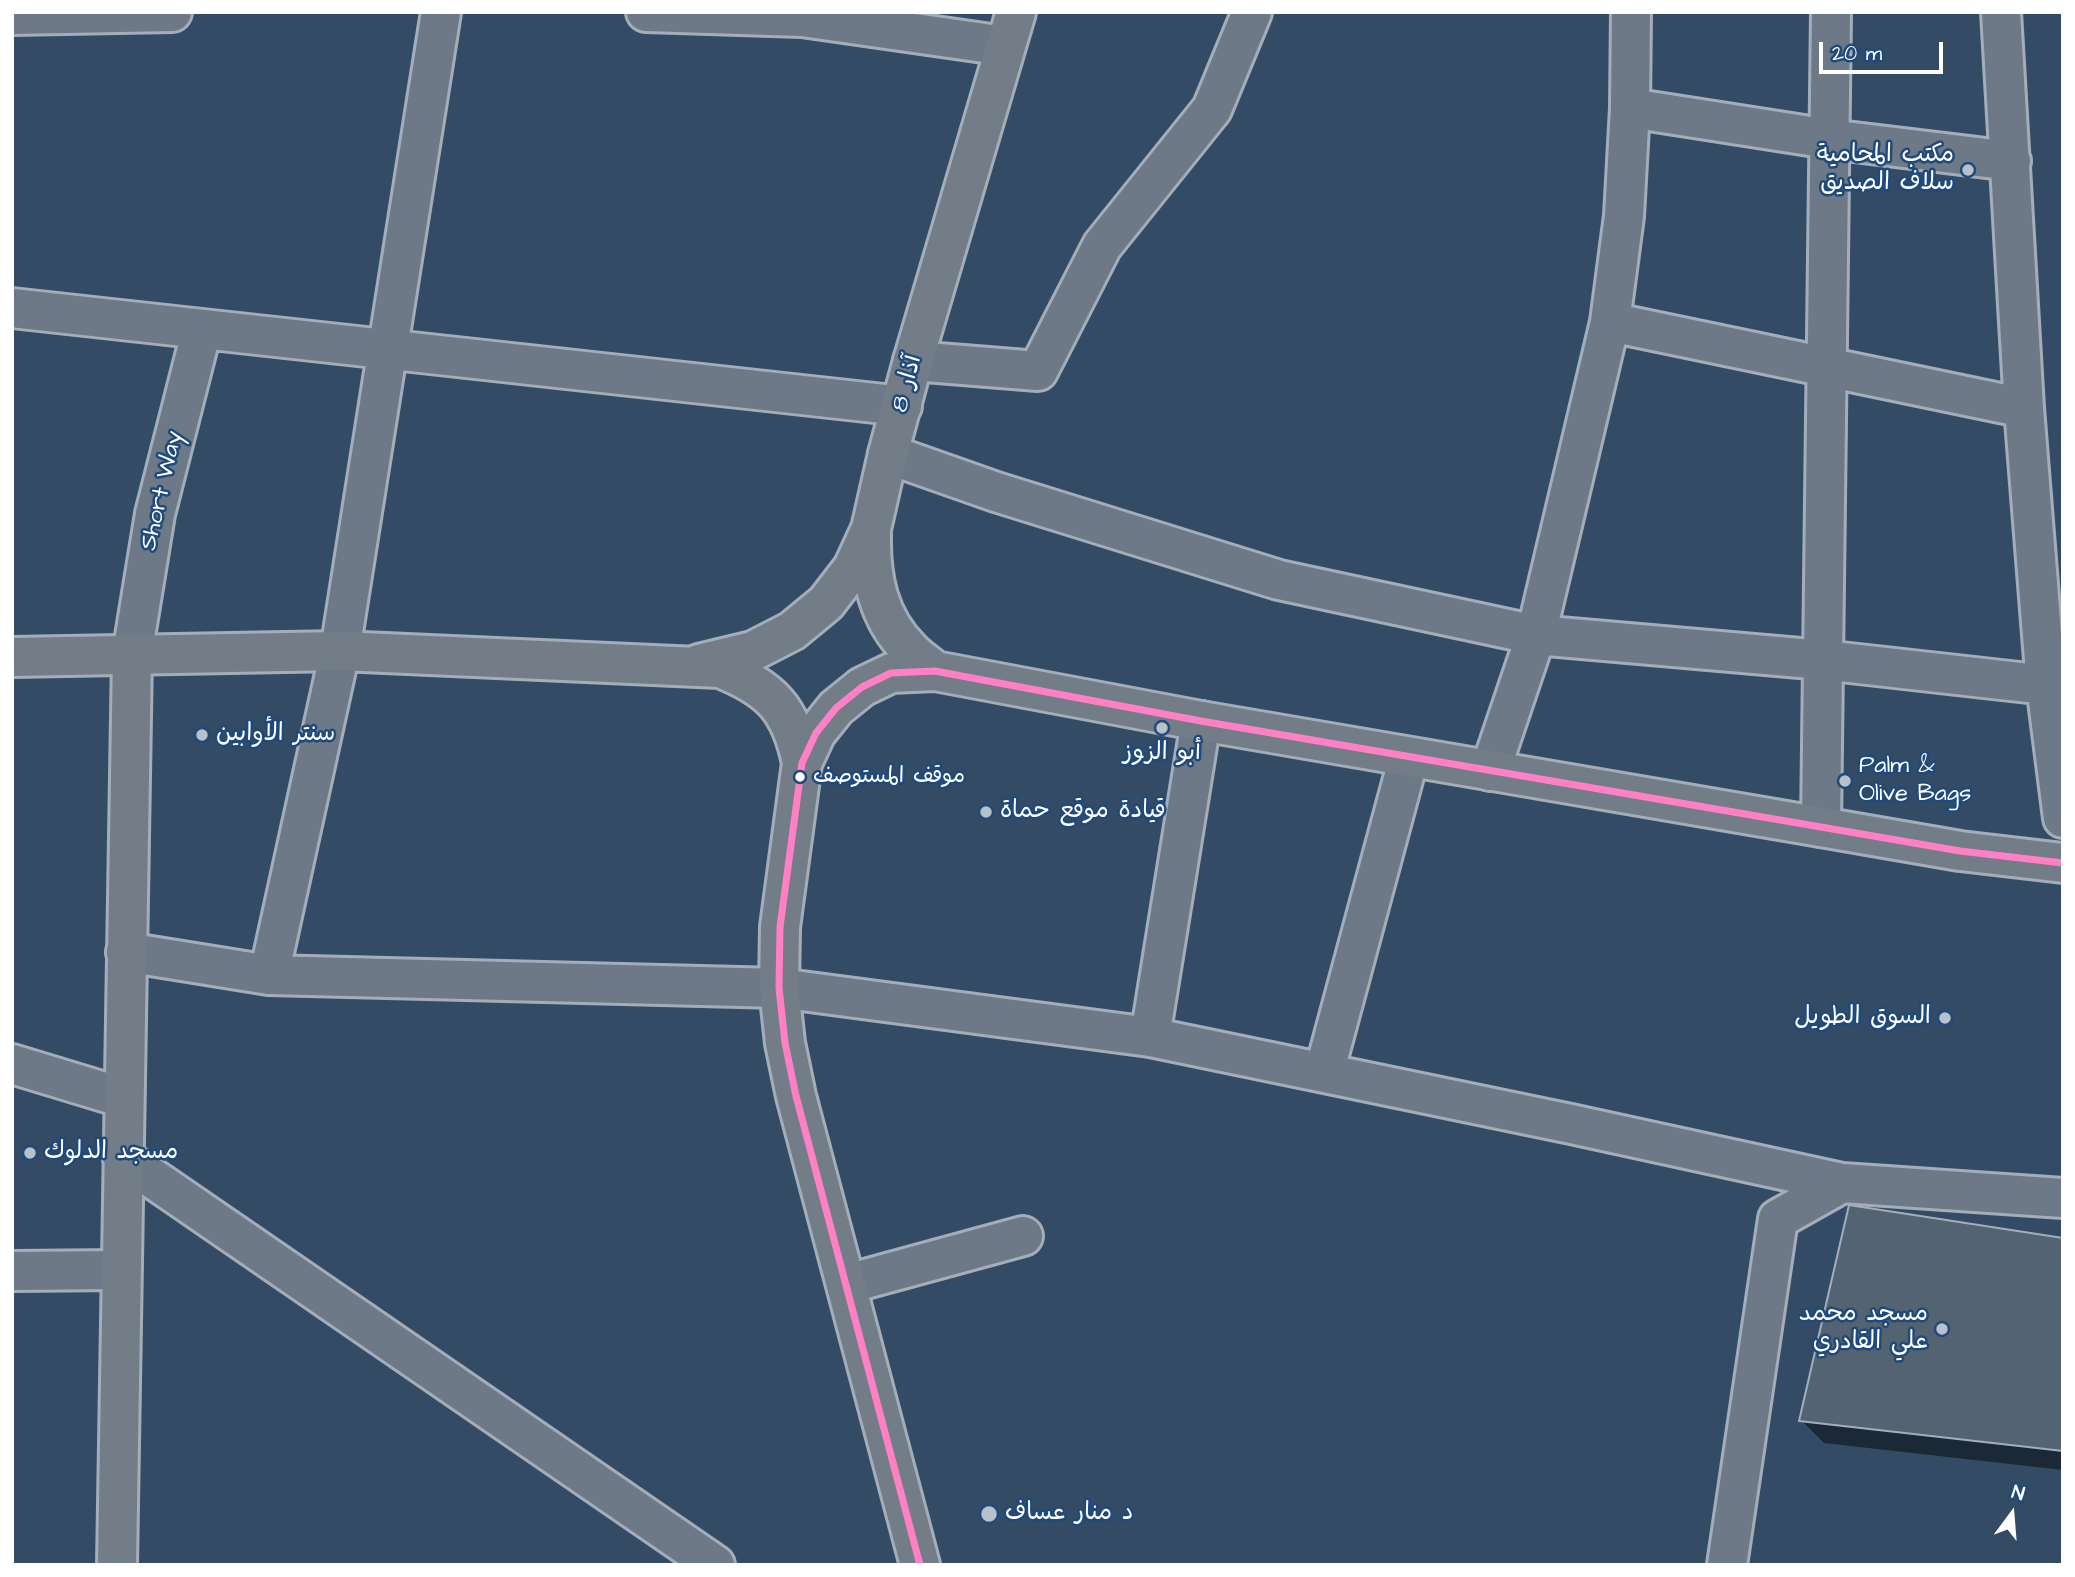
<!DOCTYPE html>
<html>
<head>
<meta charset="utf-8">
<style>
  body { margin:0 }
  #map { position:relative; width:2075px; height:1577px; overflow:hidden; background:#344b65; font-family:"Architects Daughter",sans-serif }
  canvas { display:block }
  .frame { position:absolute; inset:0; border:14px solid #fff; pointer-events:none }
  .north { position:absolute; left:1977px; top:1479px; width:70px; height:70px; -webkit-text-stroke:5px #1f4a7a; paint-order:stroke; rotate:16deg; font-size:19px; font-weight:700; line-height:28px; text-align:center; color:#fff }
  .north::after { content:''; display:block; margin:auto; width:24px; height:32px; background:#fff; clip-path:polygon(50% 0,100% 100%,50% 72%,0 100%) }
  .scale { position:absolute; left:1819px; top:42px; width:124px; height:32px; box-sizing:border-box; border:4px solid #fff; border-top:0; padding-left:9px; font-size:21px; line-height:24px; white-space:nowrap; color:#fff; -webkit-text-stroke:5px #1f4a7a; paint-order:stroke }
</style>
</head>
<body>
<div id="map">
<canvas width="2075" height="1577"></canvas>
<div class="frame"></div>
<div class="north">N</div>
<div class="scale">20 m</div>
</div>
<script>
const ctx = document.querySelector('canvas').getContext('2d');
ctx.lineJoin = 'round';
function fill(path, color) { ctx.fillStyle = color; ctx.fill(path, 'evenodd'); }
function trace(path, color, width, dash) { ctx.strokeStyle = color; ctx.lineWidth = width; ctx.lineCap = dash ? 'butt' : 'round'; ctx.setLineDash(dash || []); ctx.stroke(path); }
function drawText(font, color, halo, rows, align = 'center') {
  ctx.font = font + ' "Architects Daughter","Playpen Sans Arabic",sans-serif'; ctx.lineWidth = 5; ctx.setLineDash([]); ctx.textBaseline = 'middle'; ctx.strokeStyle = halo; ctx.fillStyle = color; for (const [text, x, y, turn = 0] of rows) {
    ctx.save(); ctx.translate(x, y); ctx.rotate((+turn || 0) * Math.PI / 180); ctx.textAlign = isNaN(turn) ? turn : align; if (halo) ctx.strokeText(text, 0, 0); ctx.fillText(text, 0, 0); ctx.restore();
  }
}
fill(new Path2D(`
  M2063,1239v231l-239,-27 -23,-23z`), '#0007');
const building = new Path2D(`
  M1849,1205l214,33v213l-264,-30z`);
fill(building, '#546371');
trace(building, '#a4aeba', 2);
const minor = new Path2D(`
  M646,12l156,5 203,29
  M2001,12l23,396 22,277 17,133
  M12,15l160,-3
  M1630,108l199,31 182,22
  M12,308l890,98
  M1610,322l414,86
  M913,361l125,10 64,-125 110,-137 40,-97
  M888,454l108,38 283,88 257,55 287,25 223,25h17
  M132,655l23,-141 47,-185
  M1490,771l46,-136 74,-313 14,-106 6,-108 1,-96
  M1821,827l10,-815
  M126,952l143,23 510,13 371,49 421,87 271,59 221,15
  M269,975l71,-324 101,-639
  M1150,1037l51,-316
  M12,1064l112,34
  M1324,1073l85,-316
  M123,1158l592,407
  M12,1271l109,-1
  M847,1284l176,-48
  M1727,1565l51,-346 64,-36`);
const major = new Path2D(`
  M871,534c-1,44 7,84 39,116 7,8 17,14 25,21
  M12,657l328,-6 380,17c51,20 71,41 82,95
  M699,664l54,-13 39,-20 34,-28 27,-35 18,-39 17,-75 25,-93 103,-349
  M117,1565l15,-910
  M920,1565l-124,-469 -11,-53 -6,-55 1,-61 22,-164 14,-30 20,-25 26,-21 29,-14 44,-2 266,50 620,106 139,24 103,12`);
trace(minor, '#a4aeba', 44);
trace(major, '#a4aeba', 44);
trace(minor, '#6d7986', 38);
trace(major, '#727d88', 38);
trace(new Path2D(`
  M920,1565l-124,-469 -11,-53 -6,-55 1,-61 22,-164 14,-30 20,-25 26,-21 29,-14 44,-2 266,50 620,106 139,24 103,12`), '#ff80c5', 7);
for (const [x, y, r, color] of [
  [1968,170,7,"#b8c0c9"],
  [1162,728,7,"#b8c0c9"],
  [202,735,7,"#b8c0c9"],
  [800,777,6,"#fff"],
  [1845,781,7,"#b8c0c9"],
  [986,812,7,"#b8c0c9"],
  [1945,1018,7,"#b8c0c9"],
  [30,1153,7,"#b8c0c9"],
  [1942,1329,7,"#b8c0c9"],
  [989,1514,9,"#b8c0c9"]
]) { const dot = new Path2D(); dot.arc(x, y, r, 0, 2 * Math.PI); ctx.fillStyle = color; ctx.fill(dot); trace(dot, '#1f4a7a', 2.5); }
drawText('22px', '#fff', '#1f4a7a', [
  ["موقف المستوصف",813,777]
], 'left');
drawText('24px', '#fff', '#1f4a7a', [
  ["مكتب المحامية",1954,156,"right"],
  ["سلاف الصديق",1954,184,"right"],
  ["سنتر الأوابين",216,735],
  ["أبو الزوز",1162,754,"center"],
  ["Palm &",1859,767],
  ["Olive Bags",1859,795],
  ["قيادة موقع حماة",1000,812],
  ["السوق الطويل",1931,1018,"right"],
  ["مسجد الدلوك",44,1153],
  ["مسجد محمد",1928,1315,"right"],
  ["علي القادري",1928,1343,"right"],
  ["د منار عساف",1005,1514]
], 'left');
drawText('24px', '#fff', '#1f4a7a', [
  ["8 آذار",908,384,-75],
  ["Short Way",163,491,-77]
]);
</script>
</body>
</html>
